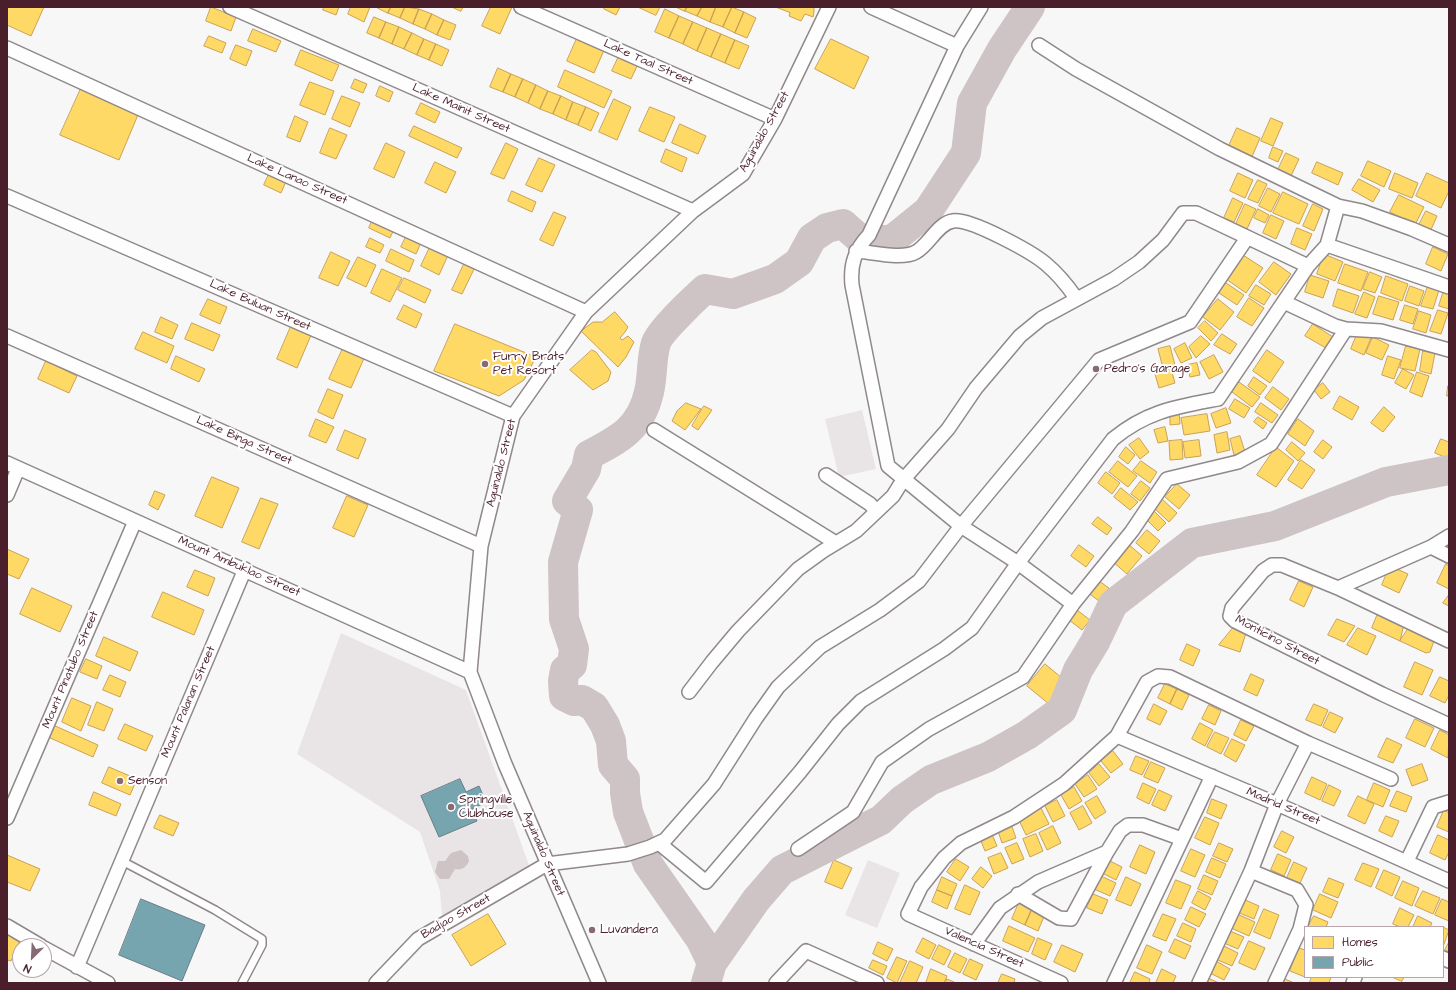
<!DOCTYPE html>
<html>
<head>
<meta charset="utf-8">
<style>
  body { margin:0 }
  #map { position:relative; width:1456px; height:990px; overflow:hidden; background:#f7f7f7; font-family:"Architects Daughter",sans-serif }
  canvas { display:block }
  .frame { position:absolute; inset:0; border:8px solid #4a1f2b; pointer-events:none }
  .legend { position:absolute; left:1304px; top:926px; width:140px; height:52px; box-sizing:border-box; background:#fff; border:1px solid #b7a5aa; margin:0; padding:5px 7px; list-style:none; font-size:12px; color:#4a1f2b }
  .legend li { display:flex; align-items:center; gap:8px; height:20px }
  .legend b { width:20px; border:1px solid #b7a5aa }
  .north { position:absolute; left:12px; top:938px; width:40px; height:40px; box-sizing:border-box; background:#fff; border:1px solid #b7a5aa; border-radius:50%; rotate:204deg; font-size:11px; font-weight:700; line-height:16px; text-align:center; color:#4a1f2b }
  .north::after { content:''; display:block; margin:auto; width:14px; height:18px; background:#876b72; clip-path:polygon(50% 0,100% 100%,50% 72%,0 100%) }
</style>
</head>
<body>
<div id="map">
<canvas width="1456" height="990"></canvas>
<div class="frame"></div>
<ul class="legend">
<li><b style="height:11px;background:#ffd966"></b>Homes</li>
<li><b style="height:11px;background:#76a5af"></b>Public</li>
</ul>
<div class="north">N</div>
</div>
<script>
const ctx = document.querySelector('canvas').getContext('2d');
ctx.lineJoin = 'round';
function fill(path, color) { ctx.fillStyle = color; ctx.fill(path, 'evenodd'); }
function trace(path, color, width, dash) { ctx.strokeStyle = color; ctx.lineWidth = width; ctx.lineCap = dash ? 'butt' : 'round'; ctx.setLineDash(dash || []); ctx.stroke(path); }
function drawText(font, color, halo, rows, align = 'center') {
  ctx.font = font + ' "Architects Daughter",sans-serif'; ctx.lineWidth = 4; ctx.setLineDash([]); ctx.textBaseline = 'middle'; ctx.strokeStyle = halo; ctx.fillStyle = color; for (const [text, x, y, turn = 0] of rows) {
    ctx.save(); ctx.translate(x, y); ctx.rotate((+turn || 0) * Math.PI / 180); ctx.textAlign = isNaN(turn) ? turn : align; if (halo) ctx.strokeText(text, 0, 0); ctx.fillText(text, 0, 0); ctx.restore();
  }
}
fill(new Path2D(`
  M862,410l14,59 -37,8 -14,-58z
  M341,633l125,57 64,178 -88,49 -2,-26 -20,-59 -123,-78z
  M868,860l32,13 -23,55 -32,-13z`), '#e9e5e6');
fill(new Path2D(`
  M461,850l7,6 1,5c-3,7 -7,9 -14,8l-6,10h-9l-5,-7 3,-11h7l6,-8z`), '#cec3c5');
const homes = new Path2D(`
  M8,7h36l-13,29 -24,-11z
  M211,7l25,10 -5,14 -25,-10z
  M324,7h15l-3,8 -13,-5z
  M351,7h19l-6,15 -16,-8z
  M376,7h15l-3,6z
  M391,7h14l-5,11 -12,-5z
  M405,7l14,2 -6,15 -13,-6z
  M452,7h11l-2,4z
  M491,7h21l-12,27 -18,-8z
  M605,7h15l-4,8 -12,-6z
  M638,7h22l-4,8z
  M676,7h11l-2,4z
  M687,7h15l-5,9 -12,-5z
  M702,7h14l-6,15 -13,-6z
  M716,7h16l-9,20 -13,-5z
  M732,7l12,5 -9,21 -12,-6z
  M776,7h38v5l-1,5 -8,-3 -4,7 -12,-5 1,-3z
  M419,9l13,5 -7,15 -12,-5z
  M665,9l14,7 -10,22 -14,-6z
  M744,12l12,6 -9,20 -12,-5z
  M432,14l12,6 -7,15 -12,-6z
  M679,16l14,6 -10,22 -14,-6z
  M374,17l12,5 -7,16 -12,-5z
  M444,20l12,5 -6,15 -13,-5z
  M386,22l13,5 -7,17 -13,-6z
  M693,22l14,6 -10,23 -14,-7z
  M399,27l13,6 -8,16 -12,-5z
  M707,28l14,6 -10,23 -14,-6z
  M253,29l28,12 -5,11 -28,-11z
  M412,33l12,6 -7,16 -13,-6z
  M721,34l14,6 -10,23 -14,-6z
  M209,36l17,7 -4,10 -18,-7z
  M578,36l27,12 -11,25 -27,-12z
  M424,39l12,5 -7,16 -12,-5z
  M831,39l38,18 -15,32 -39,-20z
  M735,40l14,6 -10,23 -14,-6z
  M436,44l13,6 -7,16 -13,-6z
  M236,45l16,6 -6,15 -16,-7z
  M301,50l38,15 -7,16 -37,-16z
  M620,54l19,8 -8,17 -19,-8z
  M498,68l13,6 -8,18 -13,-5z
  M565,70l47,21 -8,17 -46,-21z
  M511,74l12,5 -8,18 -12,-5z
  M355,79l12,5 -4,9 -12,-5z
  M523,79l13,6 -8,18 -13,-6z
  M310,82l24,9 -9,24 -25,-10z
  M83,84l57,26 -21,50 -59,-25z
  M536,85l12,6 -8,18 -12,-6z
  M380,86l13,6 -4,10 -13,-6z
  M548,91l13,5 -8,18 -13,-5z
  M342,96l18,7 -10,24 -18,-8z
  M561,96l12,6 -7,18 -13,-6z
  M614,99l17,8 -14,33 -18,-8z
  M573,102l13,5 -8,18 -12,-5z
  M421,103l19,9 -5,11 -19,-9z
  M586,107l13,6 -8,18 -13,-6z
  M650,107l25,10 -11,25 -25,-11z
  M295,116l13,6 -8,20 -13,-5z
  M1271,118l12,5 -10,23 -12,-5z
  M680,124l26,12 -8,18 -26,-11z
  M414,126l48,22 -5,10 -48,-22z
  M330,128l17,7 -11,24 -16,-6z
  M1237,128l23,10 -9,21 -23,-11z
  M386,143l19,9 -11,26 -20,-9z
  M506,143l12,6 -14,30 -13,-5z
  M1273,147l10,4 -5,11 -9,-4z
  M666,149l21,9 -5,14 -21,-10z
  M1286,153l13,6 -9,19 -13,-6z
  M539,158l16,7 -13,27 -16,-7z
  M1368,161l23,10 -7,16 -23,-11z
  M435,162l21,10 -10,21 -21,-10z
  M1317,162l26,11 -5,12 -26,-12z
  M270,172l17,7 -6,14 -17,-8z
  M1238,173l15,7 -8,18 -15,-7z
  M1395,173l23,10 -6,15 -23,-9z
  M1427,173l22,10v8l-8,17 -25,-12z
  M1359,179l21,11 -7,12 -21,-12z
  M1258,180l9,4 -9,19 -10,-4z
  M1268,188l12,6 -9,18 -12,-6z
  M512,191l24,11 -4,10 -24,-11z
  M1283,192l25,12 -9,20 -26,-11z
  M1399,195l25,12 -9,18 -25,-13z
  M1233,198l10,5 -9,19 -10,-4z
  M1245,204l11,5 -9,20 -11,-5z
  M1313,204l10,5 -9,22 -11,-5z
  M1258,209l11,6 -4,8 -11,-5z
  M1426,211l11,5 -7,16 -12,-5z
  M554,212l12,5 -13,29 -13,-6z
  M1271,215l13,6 -8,18 -13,-6z
  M374,217l21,10 -5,11 -21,-10z
  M1297,228l15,6 -7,16 -14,-6z
  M408,233l14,7 -6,14 -15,-7z
  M370,238l14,7 -4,8 -14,-6z
  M432,243l18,8 -11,24 -18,-9z
  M1433,247l15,7 -7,17 -15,-7z
  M391,249l23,11 -5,12 -23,-11z
  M331,252l19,9 -12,25 -19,-8z
  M1324,254l19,8 -8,19 -18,-7z
  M1243,255l20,13 -17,25 -20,-14z
  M358,257l18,8 -10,22 -19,-9z
  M465,262l10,5 -13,27 -10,-4z
  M1274,262l17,12 -15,21 -17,-13z
  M1345,264l23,8 -7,19 -23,-8z
  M382,269l20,9 -12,24 -19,-9z
  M1370,272l12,5 -7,16 -12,-4z
  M1310,275l19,6 -6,17 -18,-6z
  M1386,276l22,8 -6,17 -21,-8z
  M404,278l27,12 -6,13 -27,-13z
  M1226,283l18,12 -7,10 -18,-12z
  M1256,285l15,9 -7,11 -15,-9z
  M1410,286l14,5 -5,15 -14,-5z
  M1428,286l11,4 -6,19 -12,-3z
  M1338,289l21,7 -6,17 -20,-7z
  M1444,290l5,2v17l-10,-3z
  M1364,292l11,5 -8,21 -12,-4z
  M1379,296l20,6 -6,18 -20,-6z
  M1249,298l15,10 -12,18 -15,-9z
  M208,299l19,8 -7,17 -20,-9z
  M1218,299l16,13 -14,18 -17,-13z
  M404,305l18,9 -6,14 -19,-9z
  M1405,305l13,4 -5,15 -13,-4z
  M1438,310l10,3 -7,21 -11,-3z
  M1419,311l12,4 -5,18 -13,-4z
  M615,312l13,15 -3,5 -5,6 2,2 6,-4 6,6 -8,15 -8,10 -37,-36 12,-9h9z
  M161,317l17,8 -6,14 -17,-7z
  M1205,321l13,12 -7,8 -13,-13z
  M192,323l28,12 -7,16 -28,-12z
  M292,324l20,9 -15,35 -20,-9z
  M455,324l81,33 -12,23 -25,16 -65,-25z
  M1313,324l20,13 -7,11 -21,-12z
  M143,332l31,14 -7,17 -32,-14z
  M1358,332l13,6 -7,17 -13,-6z
  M1222,334l15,10 -7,10 -16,-9z
  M1201,336l9,8 -14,14 -7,-11z
  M1373,337l16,8 -7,15 -16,-7z
  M1185,343l7,15 -11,5 -7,-14z
  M344,346l21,10 -14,32 -22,-9z
  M1170,346l5,19 -12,3 -5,-19z
  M1406,346l14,3 -5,22 -15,-3z
  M592,350l4,2 15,20 -3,9 -15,9 -23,-20z
  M1267,350l17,12 -14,21 -17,-12z
  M1423,351l12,2 -4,21 -11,-3z
  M1214,355l9,17 -14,7 -9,-17z
  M176,356l29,13 -6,13 -28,-13z
  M1388,356l13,4 -7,19 -12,-4z
  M46,361l31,15 -8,17 -31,-14z
  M1197,363l3,12 -10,2 -3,-12z
  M1171,369l4,14 -16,5 -4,-14z
  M1403,369l11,6 -8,14 -11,-6z
  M1417,372l12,4 -7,21 -12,-5z
  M1254,377l13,9 -7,9 -12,-9z
  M1239,382l21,15 -8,10 -20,-15z
  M1323,383l7,9 -9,7 -7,-9z
  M1448,386h1v10h-2z
  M1273,387l16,12 -8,11 -16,-12z
  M328,389l15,6 -10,24 -15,-7z
  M1340,396l19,11 -7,13 -19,-11z
  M1235,399l15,9 -6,10 -15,-9z
  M686,403l15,6 -16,21 -13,-9 5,-10z
  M1261,403l17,12 -6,8 -17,-11z
  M704,406l8,4 -14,20 -6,-4z
  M1384,407l11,10 -12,15 -12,-9z
  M1226,408l5,15 -15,5 -5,-14z
  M1179,411l1,13 -10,1v-13z
  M1207,414l3,17 -26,4 -3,-17z
  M1258,417l9,6 -4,6 -9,-7z
  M316,419l18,8 -8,16 -17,-7z
  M1298,419l16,12 -9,15 -17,-12z
  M1165,427l3,14 -10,2 -4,-13z
  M345,430l21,9 -8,20 -21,-9z
  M1227,432l3,18 -13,3 -3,-18z
  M1240,436l5,16 -11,3 -4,-16z
  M1139,438l10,14 -9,7 -11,-14z
  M1441,439l8,3v17l-14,-6z
  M1182,440l1,19 -13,1 -1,-19z
  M1199,440l2,16 -16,2 -2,-16z
  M1323,440l9,7 -9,12 -9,-7z
  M1292,442l13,11 -7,8 -12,-11z
  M1126,447l9,8 -7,9 -9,-7z
  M1276,447l18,14 -18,26 -19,-12z
  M1301,460l14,10 -13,19 -14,-9z
  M1118,461l19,15 -9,11 -19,-15z
  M1141,461l16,11 -7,11 -17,-12z
  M1106,472l14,11 -8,11 -14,-11z
  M212,477l27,11 -17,40 -27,-12z
  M1141,481l9,7 -10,13 -9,-7z
  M1177,484l13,11 -11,14 -14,-12z
  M1121,488l17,14 -8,8 -16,-13z
  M155,491l10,4 -7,15 -9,-5z
  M347,496l21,9 -14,32 -21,-9z
  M261,498l17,6 -19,45 -17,-7z
  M1162,499l15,14 -8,9 -15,-14z
  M1152,509l14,14 -8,8 -14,-14z
  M1098,517l14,11 -5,7 -15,-11z
  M1147,530l13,11 -11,13 -13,-11z
  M1127,543l15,13 -15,18 -15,-13z
  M1079,545l15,11 -8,11 -15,-11z
  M7,549l22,10 -10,20 -12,-5z
  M1446,564l3,2v23l-12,-6z
  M1390,566l18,8 -9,19 -17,-8z
  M195,570l20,8 -7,18 -21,-9z
  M1096,579l13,9 -10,13 -12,-9z
  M1299,581l14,6 -9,20 -14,-7z
  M32,588l40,18 -12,26 -40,-18z
  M163,592l41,18 -10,25 -42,-18z
  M1449,595v11l-6,-3z
  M1077,610l13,10 -8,10 -13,-10z
  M1379,611l25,13 -4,17 -28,-13z
  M1337,619l18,7 -11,16 -16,-7z
  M1410,626l25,12 -5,14 -4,1 -26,-12z
  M1233,628l13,5 -6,19 -21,-7z
  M1358,628l18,8 -9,19 -20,-10z
  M104,637l34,15 -8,19 -34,-15z
  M1187,644l13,6 -7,16 -13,-6z
  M86,659l16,7 -5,13 -17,-7z
  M1415,662l18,8 -11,25 -18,-8z
  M1045,664l22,18 -18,22 -22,-18z
  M1251,674l13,6 -7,16 -13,-6z
  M110,675l16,7 -6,15 -17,-7z
  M1440,677l9,4v14l-4,8 -15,-7z
  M1165,684l12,5 -7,15 -12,-6z
  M1177,689l12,6 -7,15 -12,-6z
  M72,698l19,8 -10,25 -19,-9z
  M97,702l16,7 -9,22 -16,-6z
  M1154,704l13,7 -7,14 -13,-6z
  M1314,704l14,6 -7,16 -15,-6z
  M1209,705l12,6 -6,14 -13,-6z
  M1330,712l13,6 -8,15 -12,-6z
  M1415,719l19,9 -9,19 -19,-9z
  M1241,720l13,6 -8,15 -12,-6z
  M1200,723l13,7 -8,16 -13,-7z
  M125,724l28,12 -7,15 -28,-12z
  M53,725l45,20 -5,12 -45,-20z
  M1440,730l9,5 -1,23 -17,-9z
  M1215,732l14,6 -8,16 -14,-7z
  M1387,738l15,7 -9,18 -15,-6z
  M1232,739l13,6 -9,17 -12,-7z
  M1113,751l10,13 -12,9 -10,-12z
  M1136,756l13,5 -7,14 -12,-5z
  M1151,762l14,6 -7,15 -14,-6z
  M1099,764l11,13 -11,9 -10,-13z
  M1422,764l6,16 -16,6 -6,-16z
  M109,767l28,12 -7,16 -28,-12z
  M1088,775l9,14 -13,8 -9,-13z
  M1312,777l15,7 -7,16 -15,-7z
  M1143,783l13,6 -7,15 -12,-6z
  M1374,783l16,7 -7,17 -16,-7z
  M1329,785l12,6 -7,15 -12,-5z
  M1074,787l8,14 -13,8 -8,-14z
  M1159,790l13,6 -7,15 -13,-6z
  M1397,791l15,6 -6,15 -16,-6z
  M94,792l27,12 -5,12 -27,-11z
  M1097,796l9,16 -11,7 -10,-16z
  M1358,796l16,8 -9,20 -17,-8z
  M1212,799l15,6 -6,14 -14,-6z
  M1057,800l8,16 -12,6 -8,-16z
  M1083,806l9,17 -13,7 -9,-17z
  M1041,808l8,16 -23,11 -8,-17z
  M1444,810l5,3v19l-12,-5z
  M160,815l19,8 -6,13 -19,-8z
  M1386,816l13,5 -7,16 -13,-6z
  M1205,817l14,6 -9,22 -15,-7z
  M1011,824l5,14 -14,5 -5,-15z
  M1053,826l8,17 -14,7 -8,-17z
  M1282,831l12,6 -8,16 -12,-6z
  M991,832l6,14 -12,5 -6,-15z
  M1036,834l7,17 -13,6 -7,-18z
  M1438,835l11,5v12l-4,8 -15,-7z
  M1017,843l7,16 -12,5 -7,-16z
  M1219,843l14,6 -6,13 -14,-6z
  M1140,845l15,7 -9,22 -16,-7z
  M1191,849l14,6 -10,22 -14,-6z
  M1001,853l7,15 -14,6 -6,-16z
  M1278,854l13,6 -7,16 -13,-6z
  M7,855l33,14 -10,22 -23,-9z
  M1212,858l14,6 -6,14 -14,-6z
  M956,859l13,8 -9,14 -13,-9z
  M834,860l18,8 -10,21 -17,-7z
  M1108,860l14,7 -6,13 -14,-7z
  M1294,862l13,6 -7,15 -13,-5z
  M1363,863l16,6 -8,18 -16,-7z
  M981,867l11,9 -9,12 -11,-9z
  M1384,870l16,7 -8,19 -16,-8z
  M1204,875l14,6 -6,14 -14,-6z
  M1101,876l15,7 -6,13 -16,-7z
  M942,877l15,7 -5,12 -15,-6z
  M1126,877l15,7 -10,22 -15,-6z
  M1329,878l15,6 -6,14 -15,-6z
  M1176,880l15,6 -10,23 -15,-6z
  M1403,881l16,7 -7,18 -17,-8z
  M965,885l15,7 -10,23 -15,-6z
  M937,890l15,6 -5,13 -15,-7z
  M1198,891l13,7 -6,12 -13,-7z
  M1423,891l17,7 -7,16 -18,-8z
  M1093,894l15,6 -6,14 -15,-6z
  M1320,894l18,8 -7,16 -18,-8z
  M1243,899l16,7 -5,13 -17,-7z
  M1442,899l7,3v19l-14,-6z
  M1019,903l13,6 -7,16 -13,-6z
  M1191,907l15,7 -7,13 -14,-7z
  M1400,908l14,7 -6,12h-8l-7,-3z
  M1032,909l13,5 -7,17 -13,-6z
  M1264,909l15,6 -9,24 -16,-7z
  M488,914l18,30 -35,22 -19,-31z
  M1163,914l13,5 -10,22 -13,-5z
  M1237,914l18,8 -6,14 -18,-8z
  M1314,916l14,6 -2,5h-18z
  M1418,916l14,7 -2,4h-17z
  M1183,923l13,6 -5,13 -14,-6z
  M1009,926l26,12 -7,14 -25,-11z
  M1443,927l6,3 -6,17z
  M1230,931l14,6 -6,12 -14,-6z
  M7,934l13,6 -9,21 -4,-1z
  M923,938l13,7 -7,14 -13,-7z
  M1038,938l14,6 -7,16 -13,-6z
  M1175,939l16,7 -6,13 -16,-7z
  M1249,941l16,7 -10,22 -16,-7z
  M878,942l15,7 -6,12 -14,-7z
  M1449,942v10l-4,-2z
  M939,945l12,6 -7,14 -12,-6z
  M1062,945l21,9 -8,18 -21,-10z
  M1147,945l15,7 -10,22 -15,-6z
  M1224,946l14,7 -6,13 -14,-6z
  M1299,948l6,2v27l-15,-6z
  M955,953l12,6 -7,14 -12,-6z
  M897,957l10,4 -10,22 -10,-5z
  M970,959l13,6 -7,15 -13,-6z
  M873,960l14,6 -4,9 -14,-7z
  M910,961l13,6 -7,16h-16z
  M1216,961l14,8 -6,11 -14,-7z
  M931,969l16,7 -3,7h-18z
  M1162,969l14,7 -3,7h-17z
  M1135,972l15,7 -1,4h-19z
  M1002,974l13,5 -1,4h-16z
  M1312,977h19l-2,6h-16l-3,-1z
  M1392,977h12l-2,4z
  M1208,978l11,5h-14z
  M947,979l9,4h-10z
  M1285,979l9,4h-11z`);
fill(homes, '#ffd966');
trace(homes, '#c9a154', 1);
const public = new Path2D(`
  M460,779l6,13 13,-6 7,16 -14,7 5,12 -38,16 -18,-41z
  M141,899l64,26 -23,56 -63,-26z`);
fill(public, '#76a5af');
trace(public, '#697d87', 1);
trace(new Path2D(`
  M712,963l-11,-23 -53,-76 -20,-52 -3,-19v-14l-12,-14 -2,-24 -6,-16 -11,-18 -12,-7 -8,1 -10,-5 -1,-15 2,-11 7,-5 2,-16 -10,-30 -1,-57 15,-52 -11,-9 19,-32 3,-14c31,-16 52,-27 60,-63 4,-16 2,-33 7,-49 4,-12 38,-44 49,-54l28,5 42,-15 24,-17 13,-24 15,-10 16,-4 18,16h31l36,-29 38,-58 6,-50 30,-54 28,-42
  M706,983l6,-20 44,-63 26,-30 99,-50 21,-20 29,-20 57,-23 39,-22 35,-25 16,-40 17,-28 18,-38 79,-61 83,-17 111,-44 63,-12`), '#cec3c5', 30);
const lane = new Path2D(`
  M122,861l93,49 47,29v6l-20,38`);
const street = new Path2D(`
  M230,7l463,204
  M521,7l254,112
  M871,7l86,39
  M981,7l-24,39 -88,189c-14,15 -19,29 -17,50l36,181 73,60 57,37 55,41
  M1039,45l37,24 144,80 118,57 24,5 50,18 37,16
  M7,48l579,264
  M7,196l506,220
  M1327,245l122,42
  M856,251c16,1 46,9 60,1 13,-7 22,-29 37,-31 17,-3 79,31 93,43 12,10 21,21 30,34
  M1284,302l51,24 11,3
  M7,336l474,210
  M654,430l182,113
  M7,463l463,209
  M826,475l44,29 6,7
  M7,495l11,-26
  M1431,547l18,9
  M1338,588l93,-41 18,-11
  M1449,641l-111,-53 -56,-23h-10l-9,6 -31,37 -2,8 5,5 147,73 67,31
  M689,692l23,-30 26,-31 60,-62 25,-18 33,-20 37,-35 10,-16 45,-51 28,-41 44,-52 22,-18 72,-39 25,-17 24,-22 20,-27h13l112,53
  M1117,736l160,68 172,77
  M7,818l128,-297
  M660,844l46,38 94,-110 38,-48 23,-23 83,-52 28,-21 46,-65 95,-124c34,-28 63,-32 105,-40l90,-133 19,-21 11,-39
  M798,849l55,-37 29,-50 47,-33 94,-52 50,-73 59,-73 35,-52 71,-17 33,-18 75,-115 35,2 68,19
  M1407,861l26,-54 16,-5
  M1251,871l46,19 9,15 -6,24 -25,54
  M1018,894l41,24 12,1 36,-67
  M7,926l34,20
  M974,944l26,-36 38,-26 69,-30 13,-21 8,-6h15l39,14
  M44,948l64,35
  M1443,958l6,3
  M77,967l168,-398
  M376,983l42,-44 129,-75 81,-10 22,-7 15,-7 49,-56 42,-66 22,-31 42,-40 60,-37 39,-29 42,-55 138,-166 91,-38 57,-84
  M599,983l-94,-219 -35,-92 11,-126 32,-130 73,-104 107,-101 50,-37 32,-55 54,-112
  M776,983l30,-32 71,32
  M1061,983l-153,-69 13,-27 23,-29 17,-15 53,-26 50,-33 53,-48 30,-54 11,-6 12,1 138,66 83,36
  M1114,983l98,-207
  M1199,983l52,-112 26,-67 31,-61
  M1353,983l2,-6`);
trace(lane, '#90888a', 10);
trace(street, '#90888a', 16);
trace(lane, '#fefefe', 7);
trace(street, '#fefefe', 13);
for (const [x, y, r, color] of [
  [485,364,4,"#876b72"],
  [1096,369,4,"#876b72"],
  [120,781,4,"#876b72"],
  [451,807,4,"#876b72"],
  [592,930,4,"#876b72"]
]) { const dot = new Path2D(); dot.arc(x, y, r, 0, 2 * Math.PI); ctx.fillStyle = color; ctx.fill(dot); trace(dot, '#fff', 1.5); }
drawText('12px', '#4a1f2b', '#fff', [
  ["Lake Taal Street",648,63,24],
  ["Lake Mainit Street",461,109,24],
  ["Aguinaldo Street",765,132,-61],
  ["Lake Lanao Street",297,180,24],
  ["Lake Buluan Street",260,306,24],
  ["Lake Binga Street",244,441,24],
  ["Aguinaldo Street",502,463,-76],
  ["Mount Ambuklao Street",239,567,24],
  ["Monticino Street",1277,641,28],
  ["Mount Pinatubo Street",71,670,-67],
  ["Mount Palanan Street",189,702,-67],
  ["Madrid Street",1283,807,23],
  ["Aguinaldo Street",543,854,67],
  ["Badjao Street",456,917,-30],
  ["Valencia Street",984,948,24]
]);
drawText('12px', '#4a1f2b', '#fff', [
  ["Furry Brats",493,357],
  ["Pet Resort",493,371],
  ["Pedro's Garage",1104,369],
  ["Senson",128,781],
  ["Springville",459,800],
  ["Clubhouse",459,814],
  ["Luvandera",600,930]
], 'left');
</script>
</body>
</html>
